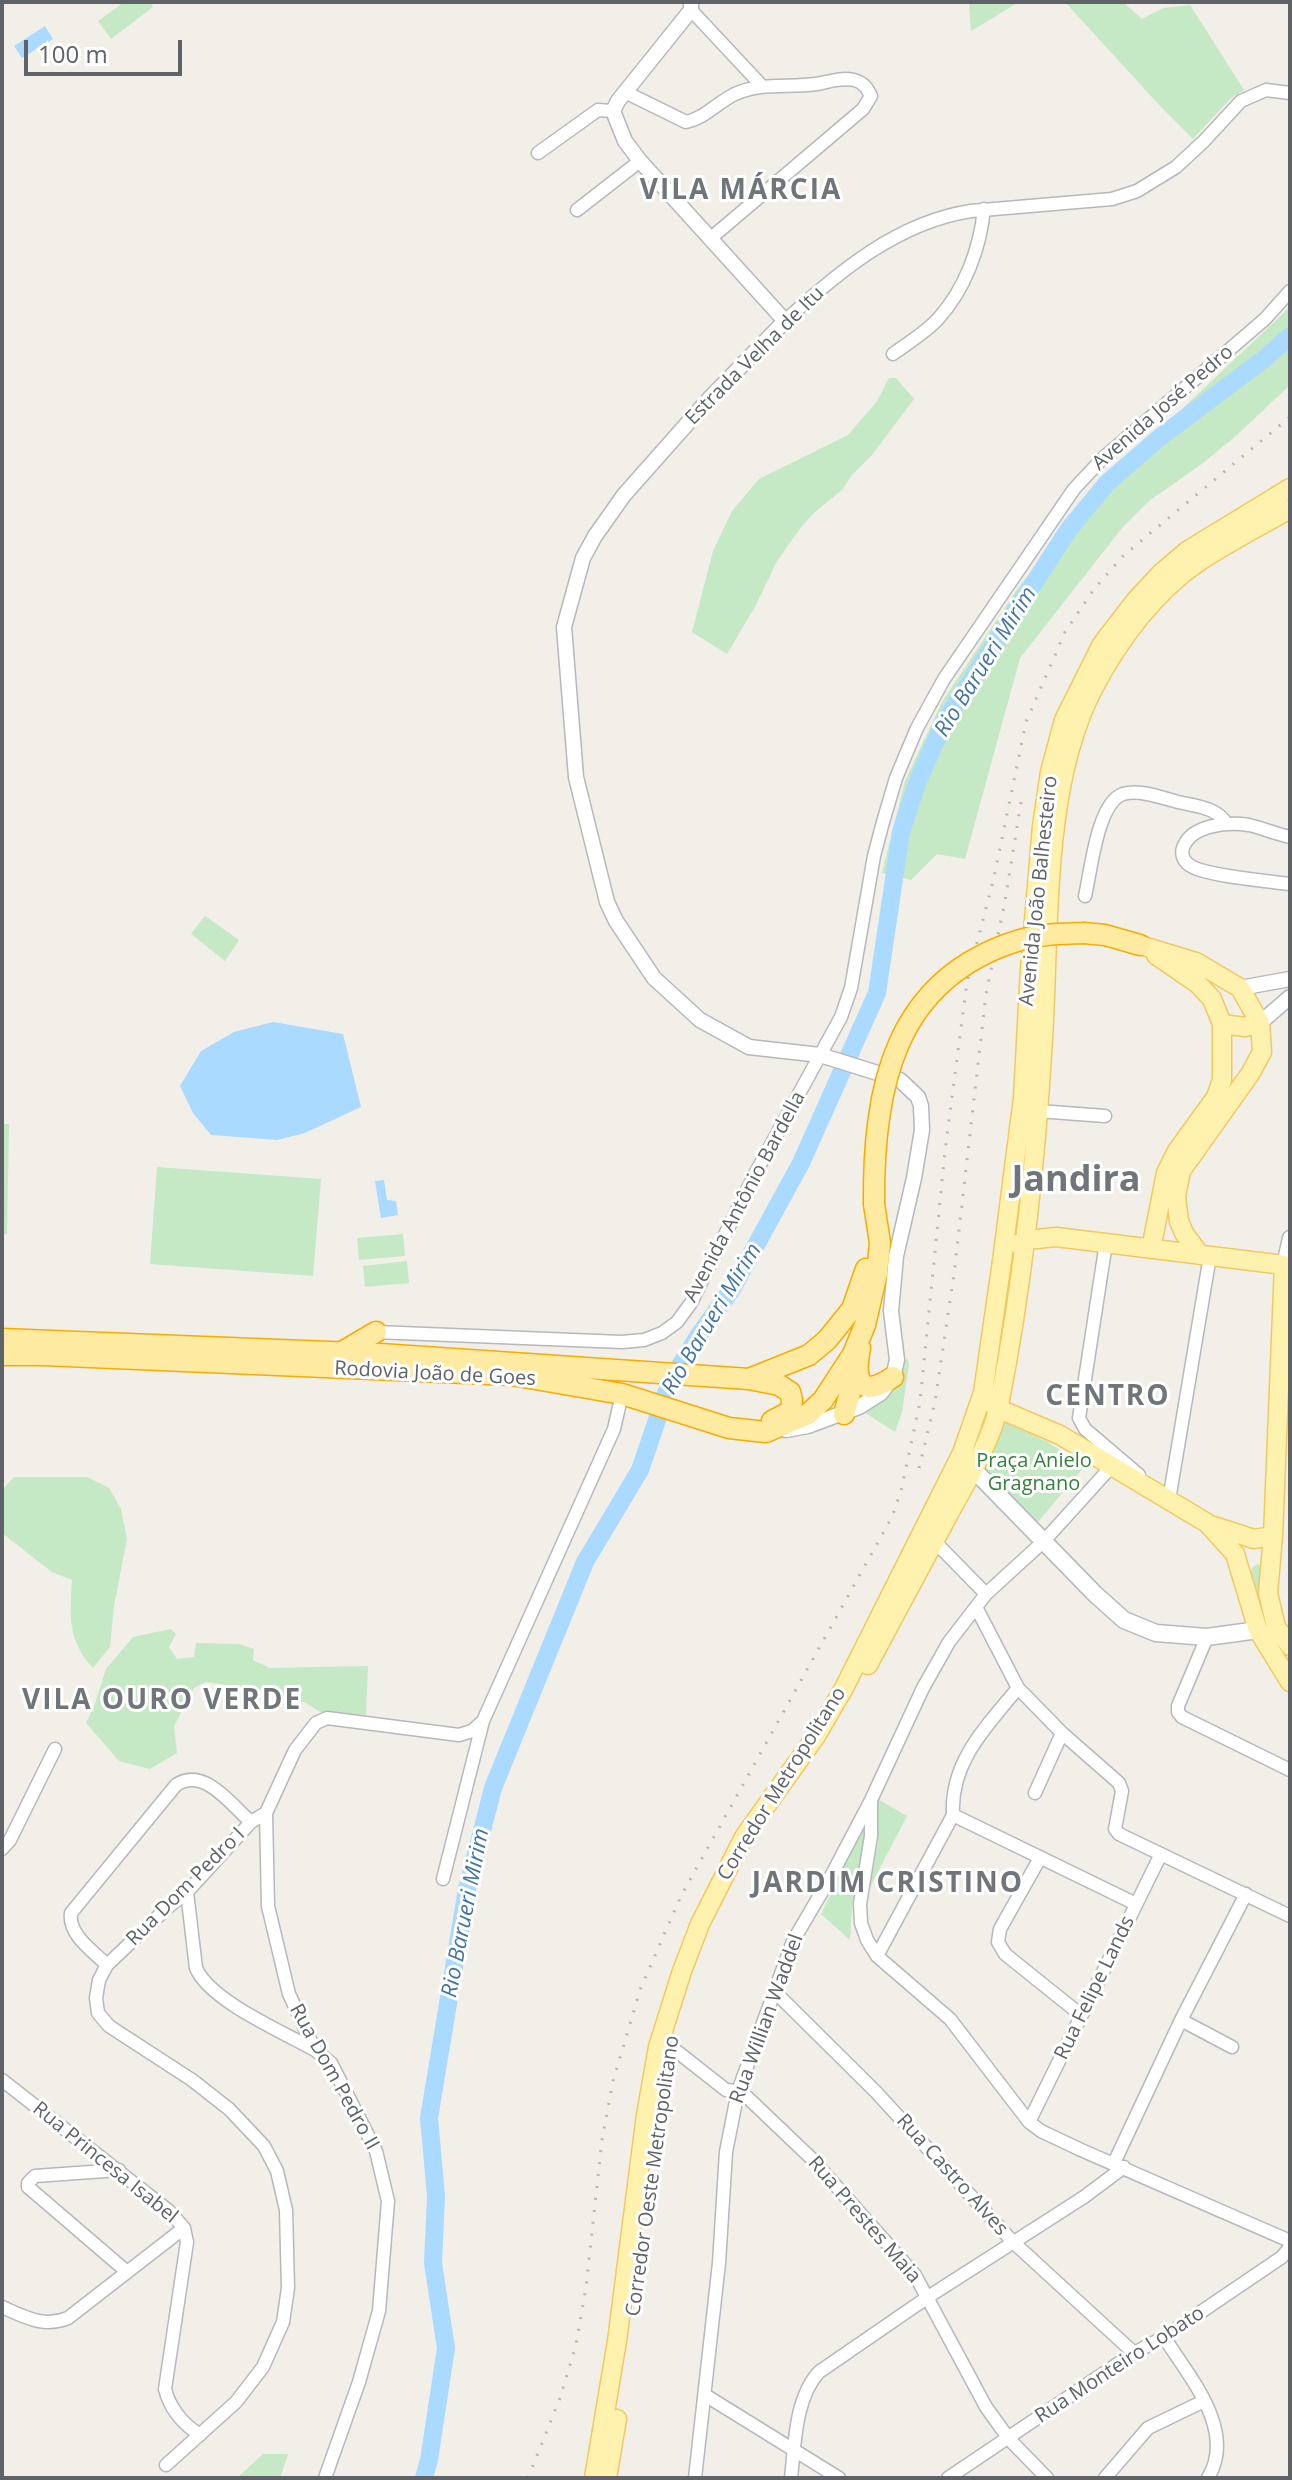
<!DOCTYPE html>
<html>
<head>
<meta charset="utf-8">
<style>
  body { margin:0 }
  #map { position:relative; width:1292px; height:2480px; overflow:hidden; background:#f1efe8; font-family:"Open Sans",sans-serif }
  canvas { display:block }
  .frame { position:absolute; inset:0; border:4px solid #5f6368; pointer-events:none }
  .scale { position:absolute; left:24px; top:40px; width:158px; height:36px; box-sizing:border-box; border:4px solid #5f6368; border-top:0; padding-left:10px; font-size:24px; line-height:28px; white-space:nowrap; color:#5f6368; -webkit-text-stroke:6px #fff; paint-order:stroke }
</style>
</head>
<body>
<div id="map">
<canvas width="1292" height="2480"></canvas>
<div class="frame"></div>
<div class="scale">100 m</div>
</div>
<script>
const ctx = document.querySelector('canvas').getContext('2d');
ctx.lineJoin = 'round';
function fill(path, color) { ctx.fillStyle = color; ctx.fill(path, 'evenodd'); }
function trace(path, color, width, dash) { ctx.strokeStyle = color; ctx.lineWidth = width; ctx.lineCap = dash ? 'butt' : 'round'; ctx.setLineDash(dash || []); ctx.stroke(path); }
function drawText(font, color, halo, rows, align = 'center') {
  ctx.font = font + ' "Open Sans",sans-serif'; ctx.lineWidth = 6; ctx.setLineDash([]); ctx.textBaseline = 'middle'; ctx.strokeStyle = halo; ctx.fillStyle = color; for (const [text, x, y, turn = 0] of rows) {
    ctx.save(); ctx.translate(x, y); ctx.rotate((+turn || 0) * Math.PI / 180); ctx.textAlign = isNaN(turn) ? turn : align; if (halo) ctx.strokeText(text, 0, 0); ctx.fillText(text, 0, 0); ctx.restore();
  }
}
fill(new Path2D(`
  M124,2h27l2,5 -42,32 -13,-18z
  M969,2h50l-48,29z
  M1065,2h58l19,17 21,-11 27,-3 54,85 -13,8 -38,41 -33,-33z
  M1290,307v78l-52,49 -35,29 -54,38 -27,27 -102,130 -55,201 -28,-5 -26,26 -29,-7 23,-92 37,-79 74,-111 74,-95z
  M889,378h7l18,21 -42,56 -20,20 -10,15 -26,21 -14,15 -25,35 -21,44 -29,49 -35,-22 21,-81 19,-40 27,-32 89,-44 29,-34z
  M205,916l34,24 -14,21 -34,-27z
  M2,1124h7l-2,110h-5z
  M157,1167l164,12 -8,97 -163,-12z
  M403,1234l2,22 -46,4 -2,-22z
  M407,1261l2,22 -44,4 -2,-21z
  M907,1357l2,8 -7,47 -7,20 -31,-20 33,-29z
  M1001,1421l47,21 36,25 -46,55 -58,-57z
  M14,1477h73l22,11 12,21 6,30 -13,67 -4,41 -17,21c-26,-28 -23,-53 -21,-88l-20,-8 -50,-39v-43z
  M1257,1564l7,3 3,45 -5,6 -11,-45 1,-5z
  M171,1629l5,5 -7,13 8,12 17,-2 2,-14 43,1 15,5 -1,11 17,8 98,-2 -2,49 -46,-3 -14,-9 -42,-13 -59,-8 -11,6 -20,38 3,27 -27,16 -31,-8 -33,-38 8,-16 12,-38 27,-32z
  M876,1798l31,18 -38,73 9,-46z
  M862,1829h4l2,4 -16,72 -2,35 -29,-26z
  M263,2454h25l-8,24h-43z`), '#c5e8c5');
fill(new Path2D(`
  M45,26l8,13 -31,19 -8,-12z
  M273,1022l70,12 18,73 -56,26 -28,7 -66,-5 -18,-22 -13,-27 21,-35 33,-19z
  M384,1180l3,20 9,1 2,14 -17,3 -6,-37z`), '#aadaff');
trace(new Path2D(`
  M424,2478l5,-18 17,-112 -13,-85 3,-67 -7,-78 38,-229 26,-101 92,-226 55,-92 30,-88 29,-47 33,-46 69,-126 76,-170 24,-161 17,-51 26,-59 125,-193 38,-46 52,-45 105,-79 26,-23`), '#aadaff', 18);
const minor = new Path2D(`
  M691,10l71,76
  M625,92l61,30c19,-4 32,-20 49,-28 26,-12 54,-6 81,-10 13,-2 24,-7 38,-4 9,2 13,8 17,16l-8,13 -152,129
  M538,153l60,-43 15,1
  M577,210l63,-49
  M785,321c53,-49 113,-99 186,-110l141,-12 25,-8 39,-24 28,-26 37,-40 25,-11 24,3
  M893,354c15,-11 33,-22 45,-35 27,-30 42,-70 46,-110
  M1290,837c-14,-3 -28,-9 -41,-12 -20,-3 -58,-1 -66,23 -2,5 0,12 5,16 13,12 81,17 102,20
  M1085,896c6,-25 12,-93 38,-102 17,-5 39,4 55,8 18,4 38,5 49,22
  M1038,1111l67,5
  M1106,1243l-27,175 6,11 54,46
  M376,1332l246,10 22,-2 18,-7 15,-11 14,-19 64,-129 86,-157 10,-29 23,-132 9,-34 13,-44 21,-50 27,-49 130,-190 28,-30 163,-140 25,-28
  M1169,1500l41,-244
  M940,1547l46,47
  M976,1607l42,81 44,45 57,50 3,8 -7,38 4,5 171,82
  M1207,1637l-29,69v6l4,5 108,53
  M1035,1793l27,-60
  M871,1802v34l-11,68 1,19 6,17 10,16 73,63 79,103 12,9 38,18 211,92
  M266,1813l2,93 21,88 26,56 16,13 45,88 12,50 -9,110 -20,71 -34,96
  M953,1815c-3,-53 33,-88 65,-127
  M2,1849l8,-9 45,-91
  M1040,1858l-40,71 -2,13 7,12 76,61
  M443,1879l40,-158
  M187,1892l9,76c14,33 87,64 119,82
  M877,1956l76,-141 183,89
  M107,1965c-14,-14 -39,-30 -36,-52l105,-128c28,-19 55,20 75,37
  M775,1992l101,100 137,150 121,111
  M1181,2020l51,27
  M670,2046l56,44 12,1 9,6 65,62 103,116 71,132 23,32 38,39
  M2,2080l167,131 15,17 3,14 -22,147c5,20 18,35 35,46
  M1029,2122l132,-268
  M1114,2163l67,-143 65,-126
  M119,2170l-84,6 -7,7v4l98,84
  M2,2307c23,10 42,21 66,11l116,-90
  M1164,2337c25,40 73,93 44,141
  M705,2395l134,83
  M166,2465l70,-63 27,-35 20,-45 5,-34 -2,-78 -9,-39 -13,-25 -35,-37 -37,-29 -83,-54 -11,-13 -2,-15 3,-18 8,-15 60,-57 20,-16 64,-70 15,-9 29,-63 21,-27 11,-5 132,17 13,-4 11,-10 131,-292 8,-35
  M695,2478l24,-215 7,-111 12,-61 55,-150 37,-63 41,-78 52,-112 26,-46 37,-48 58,-53 67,-74
  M791,2478c4,-35 4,-80 28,-106l109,-75 156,-100 40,-30
  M948,2478l186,-125 30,-16 118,-80 8,-10
  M1105,2478l43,-50 56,-27`);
const tertiary = new Path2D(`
  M691,2v8l-73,91 -5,10 12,30 15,20 145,160 -75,77 -86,97 -29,41 -12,22 -19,69 12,150 31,125 9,19 38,57 46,42 49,27 71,8 80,25 18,17 3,9 1,24 -8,48 -18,78 -5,55 6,49 -4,17 -12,16 -22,14 -51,19 -22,4
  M1240,988l50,-9
  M1260,1023l30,-26
  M1284,1265l6,-27`);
const secondary = new Path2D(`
  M973,1469l122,125 29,26 32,13 51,4 51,-7`);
const primary = new Path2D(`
  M1140,945l56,17 44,26 20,35 2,29 -12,22 -69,97 -5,25 3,25 5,12 16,22
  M1222,1024l23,3 15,-4
  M1018,1244l9,-4 29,-3 228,28 -11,271 -5,57 8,34 14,19
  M1151,1249l15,-76 11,-22 39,-54 6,-17v-56l-10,-25 -14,-15 -42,-29
  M989,1402l10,7 61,26 147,88 28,31 23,76 32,52
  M1214,1526l40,13 19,-3
  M868,1665c28,-52 55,-103 83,-155 16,-29 42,-73 48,-105 24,-121 37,-244 44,-367 7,-109 -1,-251 50,-349 25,-48 62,-98 107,-128 29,-19 60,-35 90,-52
  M594,2478l23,-137 29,-226 12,-68 24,-76 18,-47 44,-87 72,-101 28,-48 118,-235 21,-60 19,-132 21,-163 7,-130 12,-142 8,-54 14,-52 38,-76 34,-44 25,-27 26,-22 103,-63
  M607,2478l10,-59`);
const trunk = new Path2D(`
  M1084,933l21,2 35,10
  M2,1339l378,15 369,25 60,-24 18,-15 25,-31 14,-40
  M860,1348c-6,31 -1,52 33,29
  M342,1352l34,-20
  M2,1355h42l468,20 110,19 107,34 37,4 42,-18 15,-14 30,-46 12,-29 12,-52 3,-30 -6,-39
  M749,1379l30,6 11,7 2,8 -1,11 -19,10
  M844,1414l12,-43`);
trace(minor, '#b5b8bc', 15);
trace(tertiary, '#b5b8bc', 17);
trace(secondary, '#b6babf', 19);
trace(primary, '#f2c960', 21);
trace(trunk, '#f9ab00', 23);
trace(minor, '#fff', 12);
trace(tertiary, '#fff', 14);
trace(secondary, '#fff', 16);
trace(primary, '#fff2af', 18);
trace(trunk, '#feeaa1', 20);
trace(new Path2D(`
  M919,1468l16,-66 19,-128 32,-280 19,-93 17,-105
  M528,2478l32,-80 16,-53 10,-58 16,-147 11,-59 27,-91 41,-94 211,-379 9,-26 19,-89 25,-251 22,-169 27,-105 32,-155 39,-90 29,-43 30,-34 166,-138`), '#b6b7b8', 3, [2, 10]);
const trunkBridge = new Path2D(`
  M874,1204c-1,-114 19,-224 143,-263 21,-7 45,-7 67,-8`);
trace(trunkBridge, '#f9ab00', 23, []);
trace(trunkBridge, '#feeaa1', 20);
drawText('20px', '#5f6368', '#fff', [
  ["Estrada Velha de Itu",755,356,-45],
  ["Avenida José Pedro",1163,408,-41],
  ["Avenida João Balhesteiro",1039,891,-84],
  ["Avenida Antônio Bardella",745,1197,-62],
  ["Rodovia João de Goes",435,1374,3],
  ["Corredor Metropolitano",782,1784,-58],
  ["Rua Dom Pedro I",186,1887,-45],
  ["Rua Felipe Lands",1095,1988,-64],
  ["Rua Willian Waddel",767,2019,-70],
  ["Rua Dom Pedro II",334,2077,61],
  ["Rua Princesa Isabel",105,2163,39],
  ["Rua Castro Alves",952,2175,48],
  ["Corredor Oeste Metropolitano",653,2176,-82],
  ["Rua Prestes Maia",864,2220,49],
  ["Rua Monteiro Lobato",1120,2365,-33]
]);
drawText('20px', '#348238', '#fff', [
  ["Praça Anielo",1034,1461],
  ["Gragnano",1034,1484]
]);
drawText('italic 22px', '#4174aa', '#fff', [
  ["Rio Barueri Mirim",986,662,-58],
  ["Rio Barueri Mirim",712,1319,-59],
  ["Rio Barueri Mirim",466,1913,-79]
]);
ctx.letterSpacing = '2px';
drawText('bold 28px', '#70757a', '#fff', [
  ["VILA MÁRCIA",741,191],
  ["CENTRO",1108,1397],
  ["VILA OURO VERDE",162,1701],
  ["JARDIM CRISTINO",888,1884]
]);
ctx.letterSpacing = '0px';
drawText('bold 36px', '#70757a', '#fff', [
  ["Jandira",1076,1181]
]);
</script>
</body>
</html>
